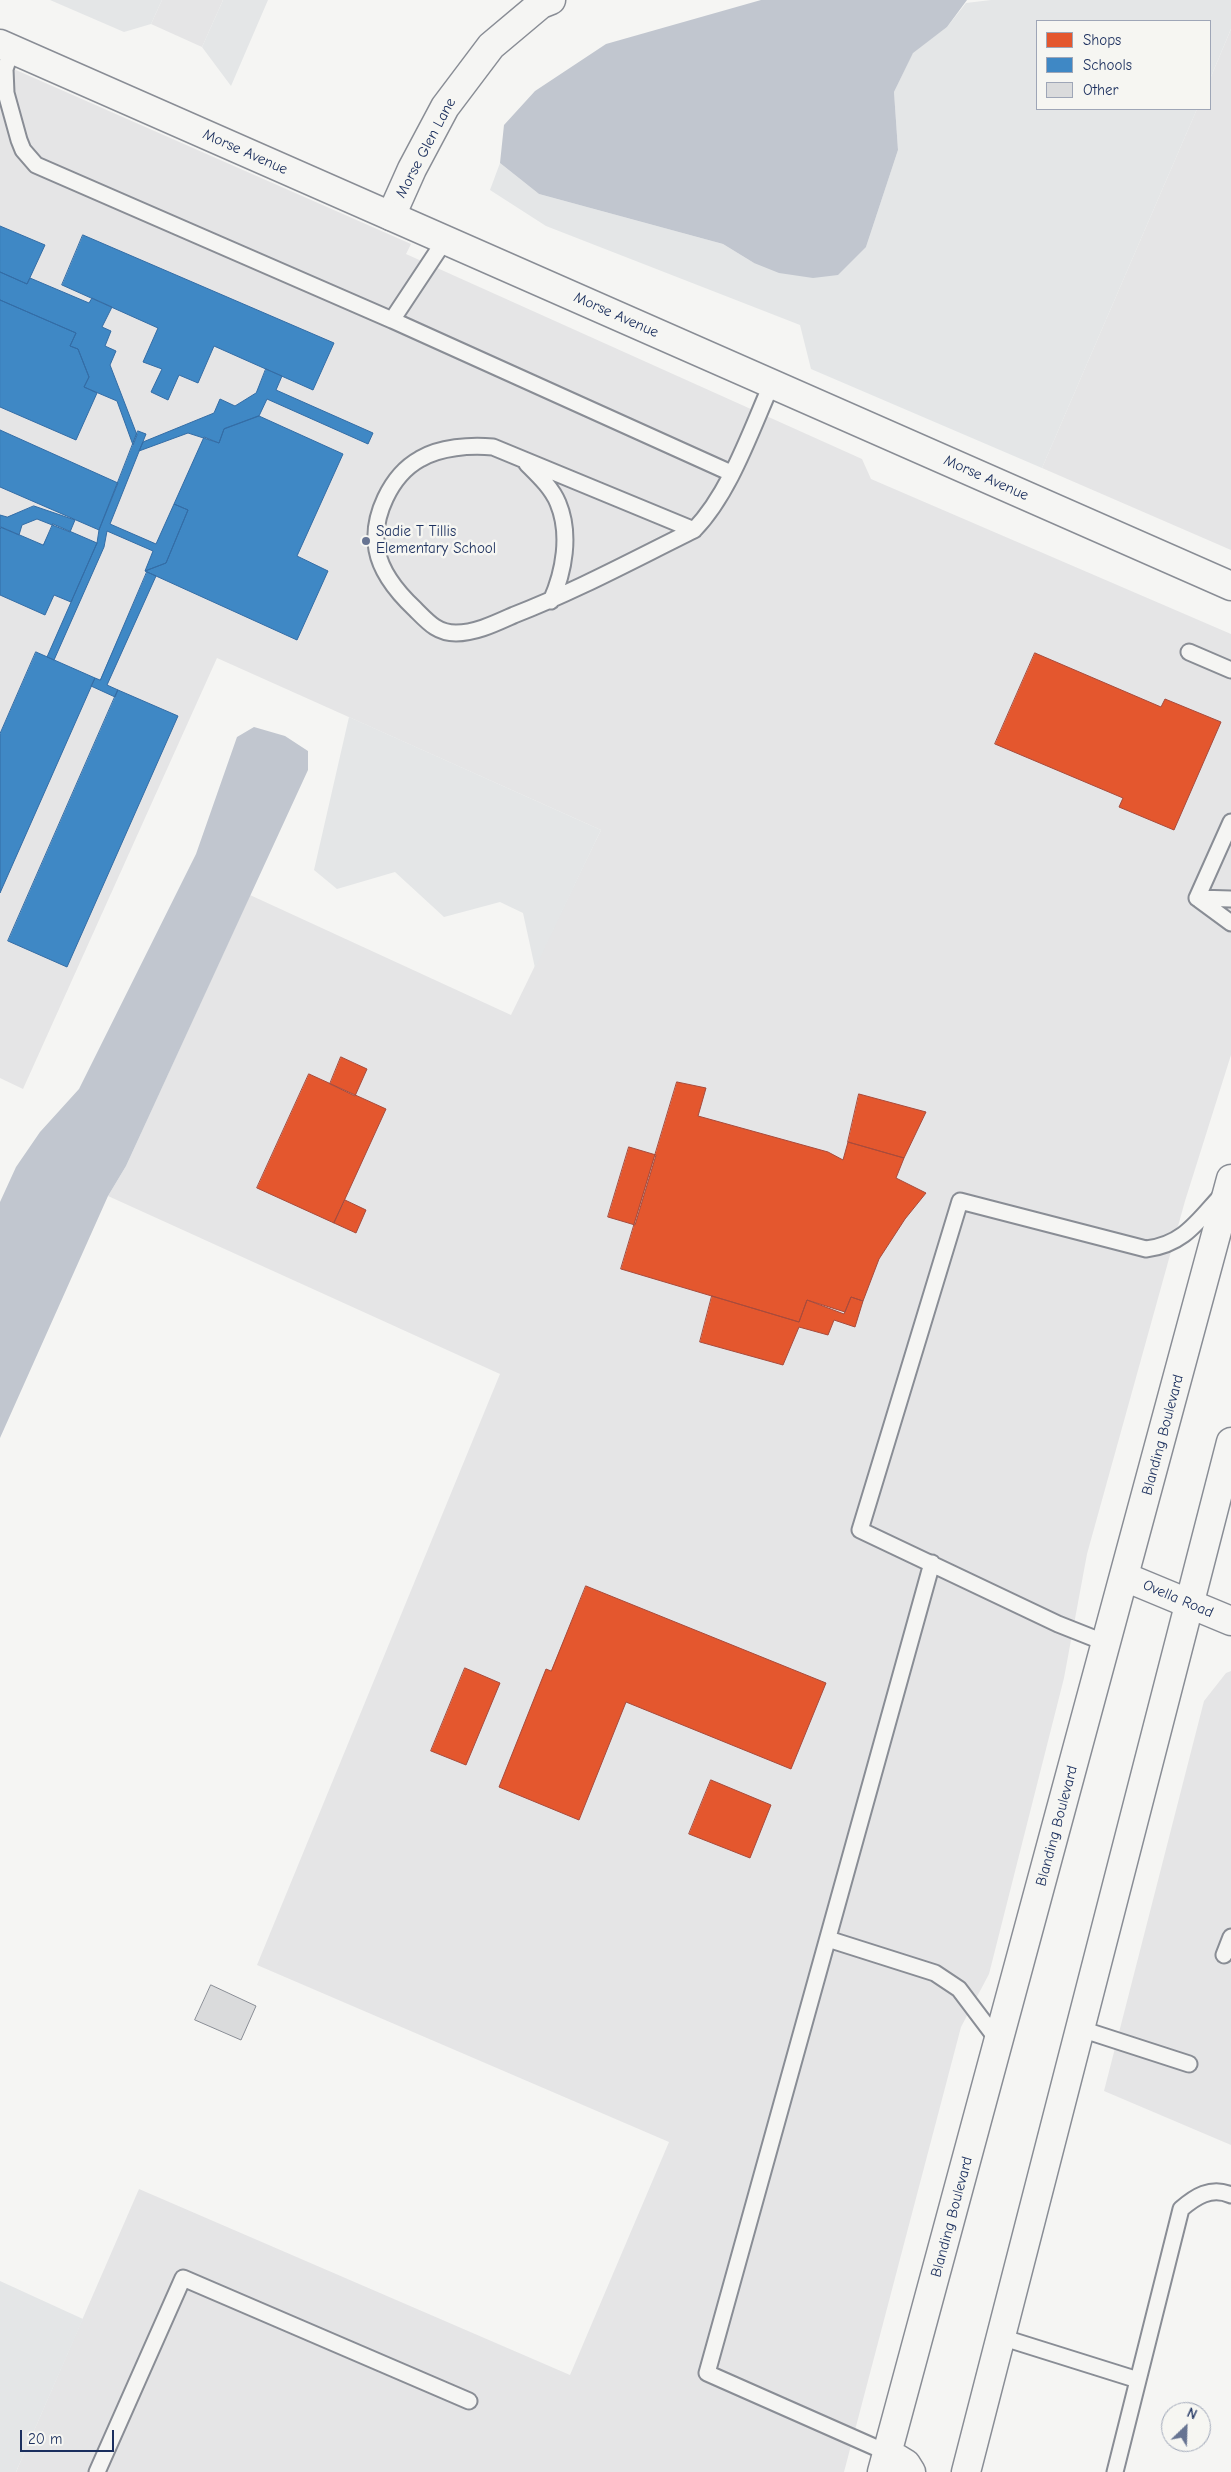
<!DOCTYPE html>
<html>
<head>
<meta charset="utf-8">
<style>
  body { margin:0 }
  #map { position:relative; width:1231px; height:2472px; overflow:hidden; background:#f5f5f3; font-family:"Comic Neue",sans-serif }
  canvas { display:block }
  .legend { position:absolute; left:1036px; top:20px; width:175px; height:90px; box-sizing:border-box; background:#f6f6f2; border:1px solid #9ea6b7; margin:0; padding:6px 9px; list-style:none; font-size:15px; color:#1b2f5e }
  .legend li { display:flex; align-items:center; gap:10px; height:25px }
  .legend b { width:25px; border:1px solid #9ea6b7 }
  .north { position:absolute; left:1161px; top:2402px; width:50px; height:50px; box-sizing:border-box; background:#f6f6f2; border:1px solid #9ea6b7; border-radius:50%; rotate:24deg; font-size:14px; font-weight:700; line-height:20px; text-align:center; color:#1b2f5e }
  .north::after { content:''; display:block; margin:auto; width:18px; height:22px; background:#677492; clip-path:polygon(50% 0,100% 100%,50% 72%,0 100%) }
  .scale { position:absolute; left:20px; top:2430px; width:94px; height:22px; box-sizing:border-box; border:2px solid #1b2f5e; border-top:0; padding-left:6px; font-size:15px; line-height:18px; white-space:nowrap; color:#1b2f5e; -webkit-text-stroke:4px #f6f6f2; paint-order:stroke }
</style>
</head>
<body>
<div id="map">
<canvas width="1231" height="2472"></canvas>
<ul class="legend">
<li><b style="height:14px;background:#e4572e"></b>Shops</li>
<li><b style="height:14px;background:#3f88c5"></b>Schools</li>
<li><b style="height:14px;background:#dadbdc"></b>Other</li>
</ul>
<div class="north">N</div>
<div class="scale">20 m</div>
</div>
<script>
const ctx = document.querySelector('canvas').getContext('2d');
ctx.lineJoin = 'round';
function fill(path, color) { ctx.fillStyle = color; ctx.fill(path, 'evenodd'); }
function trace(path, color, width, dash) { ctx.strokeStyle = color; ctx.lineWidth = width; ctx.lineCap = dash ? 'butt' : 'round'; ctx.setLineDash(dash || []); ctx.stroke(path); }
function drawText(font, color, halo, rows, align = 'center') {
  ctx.font = font + ' "Comic Neue",sans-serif'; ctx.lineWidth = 5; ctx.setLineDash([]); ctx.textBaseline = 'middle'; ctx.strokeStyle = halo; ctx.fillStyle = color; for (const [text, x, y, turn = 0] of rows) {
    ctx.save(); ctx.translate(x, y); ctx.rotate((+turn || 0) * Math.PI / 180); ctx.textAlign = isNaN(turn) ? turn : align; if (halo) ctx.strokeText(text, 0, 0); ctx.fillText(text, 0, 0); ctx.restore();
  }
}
fill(new Path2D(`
  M162,0h61l-21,47 -51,-23z
  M1231,29v521l-189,-82 155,-359h13v-30z
  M0,63l411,181 -5,10 456,205 9,20 360,155v421l-46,146 -98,353 -23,124 -75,296 -28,53 -117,445h-828l123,-283 431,186 99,-233 -412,-177 243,-591 -392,-178 18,-30 124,-271 261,120 90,-185 -384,-172 -194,431 -23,-11z
  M1231,1671v474l-127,-54 100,-390 22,-28z`), '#e5e5e6');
fill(new Path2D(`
  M50,0h112l-11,24 -27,8z
  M223,0h45l-37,86 -29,-39z
  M991,0h240v29l-21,50v-58h-173v88h160l-155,359 -231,-99 -11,-44 -254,-99 -56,-36 10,-27 39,31 184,50 31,19 112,-16 32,-97 -4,-58 19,-40 34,-25 19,-24z
  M349,717l252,113 -66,138 -12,-55 -23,-11 -56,15 -49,-45 -58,17 -23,-19z
  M0,2281l83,38 -67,153h-16z`), '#e4e6e7');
fill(new Path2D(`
  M761,0h206l-20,27 -34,26 -19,39 4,58 -32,97 -28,28 -25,3 -34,-5 -25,-10 -31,-19 -184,-50 -39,-31 4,-38 31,-34 71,-47z
  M254,727l31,9 23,15v19l-182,396 -18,30 -108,242v-236l16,-35 24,-35 39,-43 117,-235 41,-117z`), '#c1c6cf');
const shops = new Path2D(`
  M1035,653l126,54 4,-8 56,23 -47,108 -55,-23 4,-9 -128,-54z
  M341,1057l26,12 -12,27 -25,-12z
  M309,1074l77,35 -52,114 -77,-35z
  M677,1082l29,6 -8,28 130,36 15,8 5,-18 56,16 -8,20 30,15 -21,26 -26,40 -16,42 -12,-4 -7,17 -37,-14 -8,22 -178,-53z
  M859,1094l67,18 -22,46 -56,-16z
  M629,1147l27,8 -21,70 -27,-8z
  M345,1200l21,10 -10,23 -22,-10z
  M712,1296l87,26 8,-22 38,12 6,-15 12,4 -8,26 -21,-7 -6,15 -29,-8 -16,38 -83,-23z
  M586,1586l240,97 -35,86 -165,-67 -47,118 -80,-33 47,-118 5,2z
  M465,1668l35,15 -34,82 -35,-14z
  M711,1780l60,25 -21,53 -61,-24z`);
fill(shops, '#e4572e');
trace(shops, '#a84b3c', 1);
const schools = new Path2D(`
  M0,226l45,19 -18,39 -27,-12z
  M83,235l251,108 -21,47 -99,-44 -16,37 -19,-8 -11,25 -17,-8 11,-23 -19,-7 15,-34 -96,-43z
  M0,272l27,12 3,-6 59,25 3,-5 20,9 -10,20 9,4 -6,15 11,5 -6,14 27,70 -4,10 -16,-44 -33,-14 5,-10 -11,-28 -8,-3 6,-13 -76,-33z
  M0,300l76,33 -6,13 8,3 11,28 -5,10 13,6 -21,47 -76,-33z
  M266,369l16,7 -6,14 97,43 -5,11 -101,-45 -8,17 -35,13 -5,14 -31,-10 -49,18 4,-9 71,-29 6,-14 15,7 21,-13z
  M259,416l84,38 -46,102 31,15 -31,69 -152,-69 21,-8 22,-53 -14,-6 30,-67 15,6 5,-14z
  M0,430l118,53 -19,47 -99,-43z
  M138,431l8,3 -36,90 46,20 18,-40 14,6 -22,53 -21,8 8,-20 -46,-20 -3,16 -50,113 -7,-3 50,-114 2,-13z
  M34,506l41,14 -5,12 -33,-13 -15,6 -3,10 -19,-8v-12l7,2z
  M53,524l44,19 -26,59 -17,-7 -9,20 -45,-20v-65l1,-3 42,18z
  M147,572l9,4 -49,109 11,5 -3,7 -24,-11 4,-8 5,2z
  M36,652l59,26 -95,215v-159z
  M118,690l60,26 -111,251 -59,-26z`);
fill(schools, '#3f88c5');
trace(schools, '#346da6', 1);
const building = new Path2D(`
  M211,1985l45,21 -15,34 -46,-20z`);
fill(building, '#dadbdc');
trace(building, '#898d95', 1);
const lane = new Path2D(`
  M12,49l-7,20 1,24 13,47 4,10 13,15 356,155 53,-80
  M392,320l339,153
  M527,464c11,11 25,24 31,39 13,31 6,69 -7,98
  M694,530l-201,-83c-23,-2 -53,0 -73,12 -29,16 -49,58 -43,91 4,22 22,44 38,59 13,13 22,24 41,24 20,0 40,-10 58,-18 62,-24 121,-56 180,-85 36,-37 57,-100 78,-147
  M1189,652l42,18
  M1197,898l34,-76
  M1197,898l34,25
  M1197,898l34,1
  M1106,1643l-48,-19 -198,-94 100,-329 186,48c37,-4 52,-28 75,-53
  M828,1939l107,34 24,16 40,53
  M1224,1955l7,-18
  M1081,2029l108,35
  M1001,2337l137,43
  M888,2453l-181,-80 225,-810
  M97,2472l86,-194 286,123
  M1115,2472l66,-263c14,-12 30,-23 50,-14`);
const street = new Path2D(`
  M391,216l21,-47 33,-62 46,-61 50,-42 10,-4
  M1125,1577l106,44`);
const secondary = new Path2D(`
  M0,44l1231,542`);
const primary = new Path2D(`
  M888,2453l18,11 5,8
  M882,2472l349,-1293
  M966,2472l265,-1030`);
trace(lane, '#898d95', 19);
trace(street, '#898d95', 31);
trace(secondary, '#898d95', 31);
trace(primary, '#898d95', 31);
trace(lane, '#f5f5f3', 15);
trace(street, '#f5f5f3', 28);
trace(secondary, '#f5f5f3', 28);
trace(primary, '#f5f5f3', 28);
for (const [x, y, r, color] of [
  [366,541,5,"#677492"]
]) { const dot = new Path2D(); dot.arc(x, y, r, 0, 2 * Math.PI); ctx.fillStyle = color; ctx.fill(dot); trace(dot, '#f6f6f2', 2); }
drawText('15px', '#1b2f5e', '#f6f6f2', [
  ["Morse Glen Lane",426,148,-62],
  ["Morse Avenue",245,152,24],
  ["Morse Avenue",616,315,24],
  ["Morse Avenue",986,478,24],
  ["Blanding Boulevard",1163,1435,-75],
  ["Ovella Road",1178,1599,23],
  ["Blanding Boulevard",1057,1826,-75],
  ["Blanding Boulevard",952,2217,-75]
]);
drawText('15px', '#1b2f5e', '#f6f6f2', [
  ["Sadie T Tillis",376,532],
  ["Elementary School",376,549]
], 'left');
</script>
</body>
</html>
